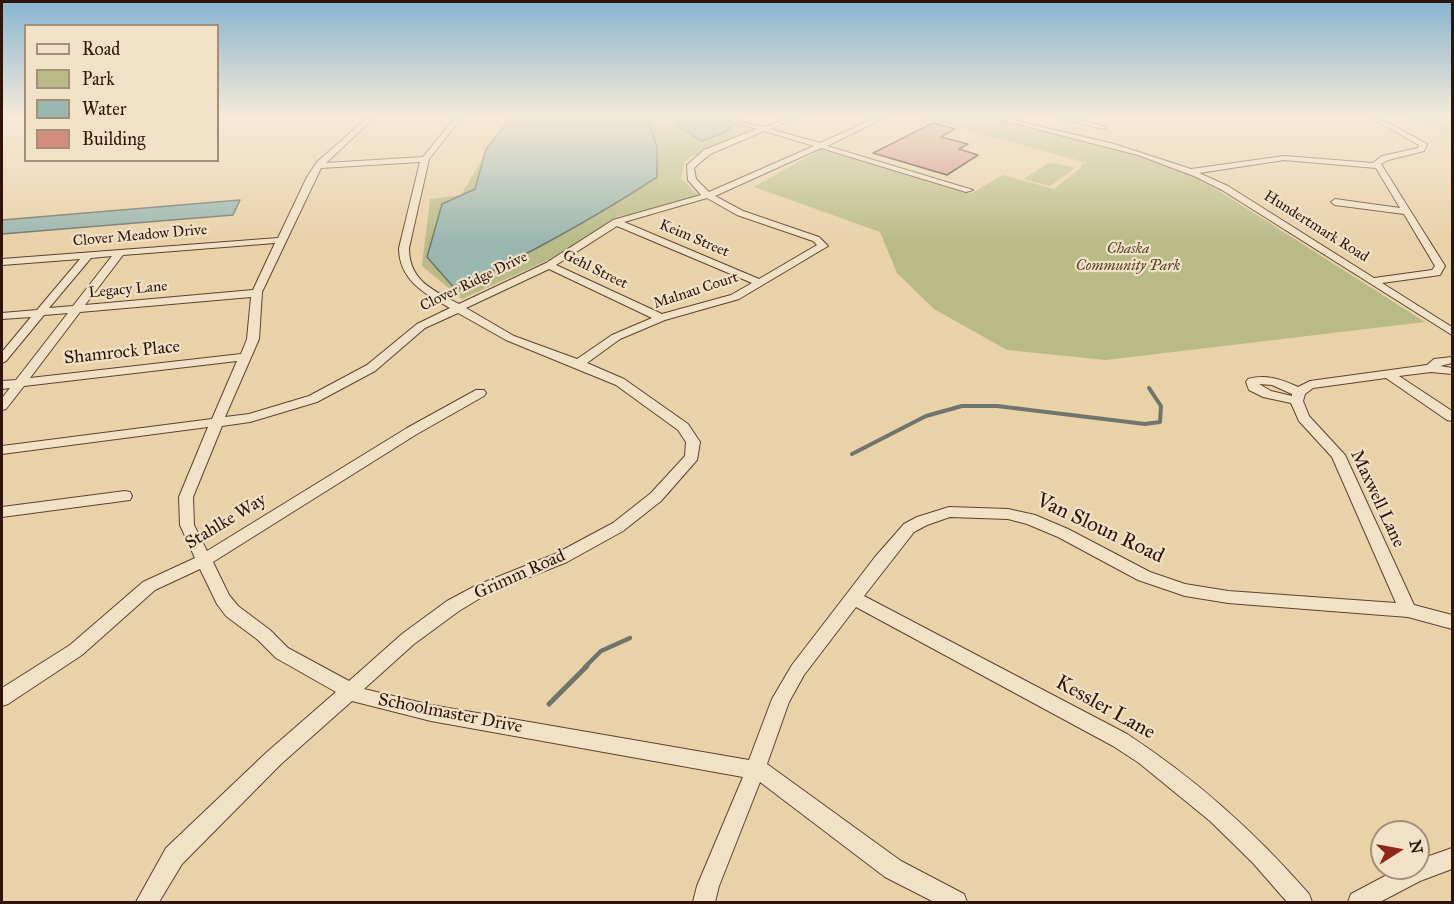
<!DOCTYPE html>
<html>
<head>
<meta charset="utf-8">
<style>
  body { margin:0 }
  #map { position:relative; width:1454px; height:904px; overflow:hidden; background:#e9d1a8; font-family:"IM FELL Great Primer",serif }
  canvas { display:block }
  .frame { position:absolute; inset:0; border:3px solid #301409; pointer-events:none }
  .legend { position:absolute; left:24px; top:24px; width:195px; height:138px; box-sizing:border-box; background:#f1e1c6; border:2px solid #a48f7a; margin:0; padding:8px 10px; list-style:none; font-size:18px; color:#301409 }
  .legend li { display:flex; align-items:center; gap:12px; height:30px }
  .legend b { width:30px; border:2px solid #a48f7a }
  .north { position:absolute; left:1370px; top:820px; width:60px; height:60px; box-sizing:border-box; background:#f1e1c6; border:2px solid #a48f7a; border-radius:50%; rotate:79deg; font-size:16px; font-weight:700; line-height:24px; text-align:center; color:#301409 }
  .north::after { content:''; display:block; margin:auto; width:21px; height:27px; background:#8f2418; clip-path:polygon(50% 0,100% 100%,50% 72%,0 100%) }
</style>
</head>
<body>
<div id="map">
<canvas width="1454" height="904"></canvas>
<div class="frame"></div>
<ul class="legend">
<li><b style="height:8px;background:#f1e1c6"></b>Road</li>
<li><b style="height:16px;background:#b8bb86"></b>Park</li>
<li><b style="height:16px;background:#99b6af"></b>Water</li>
<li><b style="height:16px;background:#d28d7f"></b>Building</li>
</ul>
<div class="north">N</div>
</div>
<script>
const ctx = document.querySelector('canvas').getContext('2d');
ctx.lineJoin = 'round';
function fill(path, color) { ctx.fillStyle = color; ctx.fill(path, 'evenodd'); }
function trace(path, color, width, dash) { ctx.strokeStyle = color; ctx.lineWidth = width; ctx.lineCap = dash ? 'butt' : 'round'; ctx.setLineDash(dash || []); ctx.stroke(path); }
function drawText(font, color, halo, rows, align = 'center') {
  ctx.font = font + ' "IM FELL Great Primer",serif'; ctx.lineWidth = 4.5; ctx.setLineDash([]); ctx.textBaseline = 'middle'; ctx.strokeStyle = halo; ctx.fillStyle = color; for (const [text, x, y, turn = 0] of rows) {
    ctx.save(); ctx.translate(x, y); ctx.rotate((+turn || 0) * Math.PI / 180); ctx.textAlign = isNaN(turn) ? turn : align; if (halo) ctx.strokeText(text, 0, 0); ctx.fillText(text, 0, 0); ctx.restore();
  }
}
fill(new Path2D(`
  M507,117h209l43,13 -69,27 -5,5 -4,16 20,20 -84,19 -67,42 -88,40 -40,-33 8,-67 31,-4z
  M925,117h61l162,41 40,16 28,15 209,133 -319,38 -99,-10 -73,-41 -37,-36 -17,-41 -126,-45 67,-38 151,44 31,-18 51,14 28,-22 -1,-3 6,-1 -157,-43z
  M1409,117h43v17z
  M1050,162l25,6 -12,9 -6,-2 5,2 -12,9 -26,-7z`), '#b8bb86');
const water = new Path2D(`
  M512,117h142l-5,7 8,23v30c-65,43 -132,78 -201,113l-29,-33 15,-53 33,-15 11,-40z
  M684,117h9l39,10 -11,7 -20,7 -25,-17z
  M240,200l-7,15 -231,19v-14z`);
fill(water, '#99b6af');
trace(water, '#6f756d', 1.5);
trace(new Path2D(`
  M852,454l74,-38 36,-10h35l148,18 15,-2 1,-16 -12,-18`), '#6f756d', 4);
trace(new Path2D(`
  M585,667l16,-16 29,-13`), '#6f756d', 4.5);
trace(new Path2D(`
  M549,704l38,-38`), '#6f756d', 5);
const building = new Path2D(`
  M933,123l22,6 -14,8 27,7 -9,5 19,6 -31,20 -74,-22z`);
fill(building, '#d28d7f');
trace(building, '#301409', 1.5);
const minor = new Path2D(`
  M368,117h7l-49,46 97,-6 33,-40h6l-33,42 -20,89c0,33 24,42 50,56l87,-41 67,-43 88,-25 -13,-15 -1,-15 17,-15 53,-21 -37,-12c14,0 31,10 43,10 12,-1 21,-10 33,-10l-26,12 50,14 58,-26h8l-59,29 146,44 -7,2 -145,-44 -106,48 28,15 76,26 9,9 -89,53 -74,21 -45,19 -33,24 37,16 64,45 12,18 -3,18 -36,41 -38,30 -56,31 -80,32 -28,17 -45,33 -50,45 67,16 318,55 23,-61 20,-34 83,-108 29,-33 13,-7 32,-10 59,2 27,6 33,14 82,43 35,12 43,7 168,12 -64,-146 -33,-36 -8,-18 -28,-6 -14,-7 -3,-8 2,-3c18,-5 33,0 50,8l12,-6 117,-16 7,-6 18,-2v6l-12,3 12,2v6l-21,-2 -32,4 53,35v10l-5,-1 -61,-42 -73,10 -8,6 -2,7 6,15 36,39 69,150 38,10v14l-44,-12 -180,-14 -43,-7 -47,-16 -80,-43 -31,-13 -19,-5 -58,-2 -23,8 -13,7 -50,64 263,138c69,45 128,98 182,160l3,8h-25l-34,-39 -43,-42 -71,-58 -26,-17 -257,-139 -52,68 -15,27 -22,62 134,97 63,33 3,8h-33l-49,-25 -125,-95 -41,104 -4,16h-22l4,-16 46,-109 -312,-56 -79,-20 -71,63 -99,100 -23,38h-23l30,-54 101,-96 69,-60 -60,-34 -18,-18 -32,-24 -9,-12 -17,-35 -45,21 -73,65 -74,49 -6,2v-18l68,-43 73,-63 52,-24 -15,-33 -1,-28 29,-70 -206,27v-8l210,-27 25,-58 -213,25 -18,23 -4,1v-12l8,-10 -8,1v-8l14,-1 52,-67 -24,2 -38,46 -4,2v-11l29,-35 -29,2v-6l35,-3 43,-51 -78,6v-6l276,-21 29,-61 10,-15zM764,131l50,15 -105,46 -13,-13 -2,-11 16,-14zM420,162l-21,86c0,32 26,46 51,60l-33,16 -50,41 -58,31 -60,18 -24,3 34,-78 3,-47 59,-124zM707,198l30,17 76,26 4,4 -58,34 -135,-57zM617,226l135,57 -21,12 -69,19 -106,-49zM275,243l-22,47 -168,15 38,-50zM112,256l-39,50 -24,2 42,-50zM549,269l103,49 -40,17 -35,24 -63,-23 -48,-28zM251,297l-4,42 -6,15 -211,24 50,-66zM458,313l48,27 110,45 62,45 8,12 -1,14 -34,37 -38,30 -58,31 -80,32 -28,15 -45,33 -53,47 -61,-33 -18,-18 -32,-24 -9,-11 -16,-33 204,-128 67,-38 2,-3 -2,-3h-8l-69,38 -200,123 -13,-26 -1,-28 29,-71 28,-4 67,-20 58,-31 50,-43zM1259,384l13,1 20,9v2l-21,-5z
  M990,117h10l114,27 77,25 93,-13 89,7 9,-7 36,-8 1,-3 -50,-28h8l50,27 -3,7 -36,9 -7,4 64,102 -5,9 -58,8 70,44v8l-230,-145 -28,-14 -56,-21zM1284,160l92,8 24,40 -65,-9 -4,3 4,3 69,9 31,52 -3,4 -58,8 -146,-92 -29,-13z
  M1058,117h10l39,10 -4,2z
  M125,491l5,1 2,4 -2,4 -128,17v-10z
  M1452,848v21l-32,12 -40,21h-32l3,-8 49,-26h18v-8z`);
trace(minor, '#5e4331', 2);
fill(minor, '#f1e1c6');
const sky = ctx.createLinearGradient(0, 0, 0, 243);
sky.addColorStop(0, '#88b5d1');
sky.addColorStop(0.48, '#f5ead8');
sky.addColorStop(1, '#f5ead800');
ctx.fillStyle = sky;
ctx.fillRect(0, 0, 1454, 243);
drawText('15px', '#301409', '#f1e1c6', [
  ["Hundertmark Road",1316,227,32],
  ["Clover Meadow Drive",140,236,-5],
  ["Keim Street",694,239,23],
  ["Gehl Street",595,270,26],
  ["Clover Ridge Drive",474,282,-26],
  ["Legacy Lane",128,290,-5],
  ["Malnau Court",696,291,-18]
]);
drawText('italic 15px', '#59462e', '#f1e1c6', [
  ["Chaska",1128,249],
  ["Community Park",1128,266]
]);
drawText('18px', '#301409', '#f1e1c6', [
  ["Shamrock Place",122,353,-6],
  ["Maxwell Lane",1377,499,65],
  ["Stahlke Way",226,522,-31],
  ["Grimm Road",520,575,-24],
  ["Schoolmaster Drive",450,714,11]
]);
drawText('21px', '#301409', '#f1e1c6', [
  ["Van Sloun Road",1100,529,25],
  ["Kessler Lane",1105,708,29]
]);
</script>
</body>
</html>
